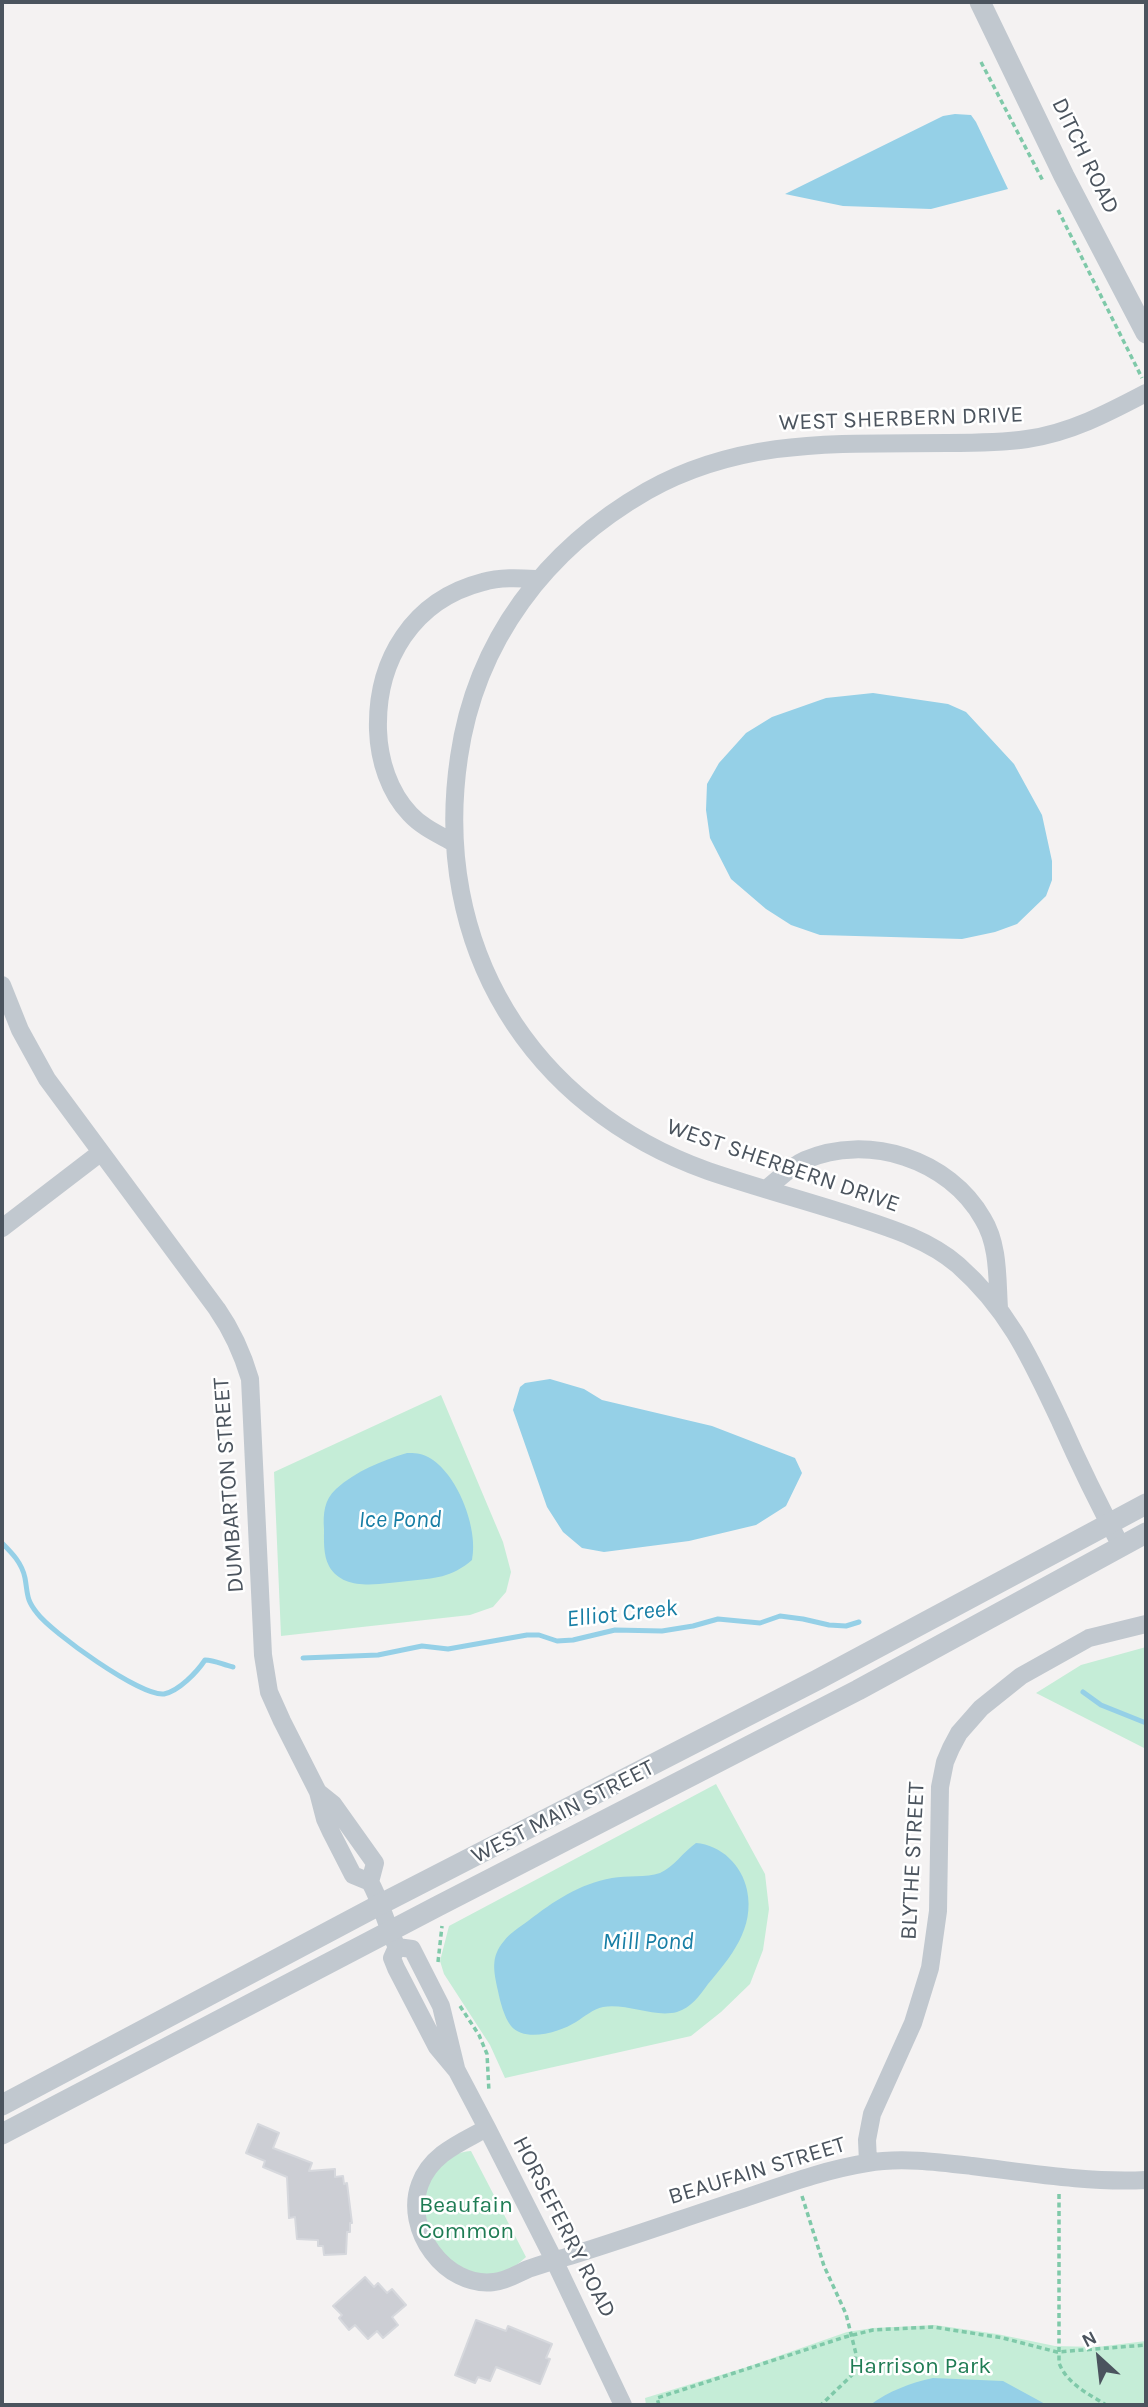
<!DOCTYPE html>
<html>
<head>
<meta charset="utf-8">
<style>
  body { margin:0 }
  #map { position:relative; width:1148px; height:2407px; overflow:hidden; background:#f4f2f2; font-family:Karla,sans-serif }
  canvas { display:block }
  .frame { position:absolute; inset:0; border:4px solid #4b545e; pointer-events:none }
  .north { position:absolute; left:1064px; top:2323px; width:70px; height:70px; -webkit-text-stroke:5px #fff; paint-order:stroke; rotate:333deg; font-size:19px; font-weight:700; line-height:28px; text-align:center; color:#4b545e }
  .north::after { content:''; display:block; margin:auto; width:24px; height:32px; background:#4b545e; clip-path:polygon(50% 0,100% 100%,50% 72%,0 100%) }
</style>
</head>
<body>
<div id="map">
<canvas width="1148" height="2407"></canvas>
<div class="frame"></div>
<div class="north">N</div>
</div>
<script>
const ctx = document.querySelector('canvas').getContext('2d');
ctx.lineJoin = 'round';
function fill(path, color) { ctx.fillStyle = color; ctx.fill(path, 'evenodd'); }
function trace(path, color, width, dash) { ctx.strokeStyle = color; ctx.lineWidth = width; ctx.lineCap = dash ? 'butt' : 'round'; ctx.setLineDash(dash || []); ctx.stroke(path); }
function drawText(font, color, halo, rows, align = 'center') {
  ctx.font = font + ' Karla,sans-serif'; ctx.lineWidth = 5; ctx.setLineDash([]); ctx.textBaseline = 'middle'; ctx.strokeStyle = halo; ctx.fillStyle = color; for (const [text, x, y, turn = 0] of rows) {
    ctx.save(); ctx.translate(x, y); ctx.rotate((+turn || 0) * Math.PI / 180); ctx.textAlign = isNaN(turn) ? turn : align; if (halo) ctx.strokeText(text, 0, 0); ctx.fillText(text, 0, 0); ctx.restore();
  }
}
fill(new Path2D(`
  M441,1395l62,147 8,30 -5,20 -13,15 -23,8 -189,21 -7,-164z
  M1146,1647v102l-110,-56 45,-28z
  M716,1784l49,90 4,35 -6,41 -13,34 -29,28 -30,24 -186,42 -15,-33 -46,-71 -4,-13 9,-35z
  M471,2151l55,106c-58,57 -133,-38 -87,-90 9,-10 19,-15 32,-16z
  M935,2325l62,9 58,12 42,1 49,-6v64h-500l-1,-7 102,-31 100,-35 26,-4z`), '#c5edd7');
fill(new Path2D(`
  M955,114l16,1 5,7 32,67 -77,20 -88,-3 -58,-12 158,-78z
  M873,693l75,11 18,8 48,52 28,51 10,46v19l-6,16 -29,28 -22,8 -33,7 -142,-4 -29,-10 -25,-16 -35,-30 -21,-41 -4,-28 1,-26 12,-21 27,-30 26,-16 54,-19z
  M550,1379l34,10 18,11 110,26 83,32 7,15 -16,33 -30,19 -67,16 -85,11 -22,-4 -19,-16 -16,-25 -34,-97 7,-23 5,-4z
  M407,1453c7,0 14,0 21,4 29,15 51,72 44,103 -21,18 -37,18 -64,21 -25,2 -64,12 -79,-15 -6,-11 -5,-26 -5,-37 -1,-15 0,-29 12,-40 20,-18 45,-28 71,-36z
  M696,1843c25,2 46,22 51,47 8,38 -16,67 -39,94 -8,11 -17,24 -31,28 -23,6 -50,-9 -74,-5 -10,2 -19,10 -27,15 -16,10 -51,21 -65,4 -7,-9 -11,-25 -13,-35 -4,-19 -8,-34 6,-50 6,-8 16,-14 24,-20 26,-20 51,-37 84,-43 15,-3 34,0 48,-5 14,-6 23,-21 36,-30z
  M933,2378l70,3 44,24h-177c19,-14 40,-22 63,-27z`), '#95d0e7');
trace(new Path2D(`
  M2,1543c10,10 20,20 23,35 3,17 1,21 12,35 14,19 104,84 127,81 15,-3 33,-22 41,-34 10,0 18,5 28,7
  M303,1658l75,-3 44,-9 26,3 79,-14h12l18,6 16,-1 42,-10 47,1 31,-5 25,-7 42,4 20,-7 23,3 26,6 17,1 13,-4
  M1083,1692l18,13 45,18`), '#95d0e7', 5);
const building = new Path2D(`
  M258,2124l21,9 -6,15 39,15 -3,8 26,-2v8l8,-1 1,8 3,-1 5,40h-2v9h-3l-1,22 -22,1 -1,-9h-5v-6l-21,-1 -2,-22 -6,1 -2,-41 -24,-10 2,-6 -19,-8z
  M365,2277l9,10 4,-4 9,10 5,-4 14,16 -14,12 6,8 -15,13 -6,-7 -9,8 -13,-14 -6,5 -10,-12 3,-3 -9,-9z
  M476,2320l30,11 2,-5 44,18 -6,14 4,1 -10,25 -44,-17 -6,14 -12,-4 -3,6 -20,-8z`);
fill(building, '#ccced4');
trace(building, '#d6d8dd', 2);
trace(new Path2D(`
  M981,62l62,119
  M1058,210l84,168
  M438,1962l4,-36
  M460,2006l19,29 8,19 2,38
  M1059,2194v169c8,21 30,31 47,42
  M802,2196l22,70 22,48 10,40 -3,20 -32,31
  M659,2405l-2,-7 188,-61 28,-7 60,-3 70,11 54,14 89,-7`), '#7fc9a9', 3.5, [5, 3.5]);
trace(new Path2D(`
  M454,843c-16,-9 -32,-16 -44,-29 -21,-22 -31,-54 -32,-84 -2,-70 35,-130 105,-148 17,-5 36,-4 53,-3
  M2,985l18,45 27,49 170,230c16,23 25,43 33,70l13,276 6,37 13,29 36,71 7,27 6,13 22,43 17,7c12,21 16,44 27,65
  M766,1189c12,-9 25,-23 39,-29 63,-27 144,-1 178,59 16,26 14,60 16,89
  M2,1228l98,-75
  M1121,1546c-22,-41 -42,-82 -61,-125 -29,-61 -50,-110 -102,-156 -30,-26 -71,-38 -108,-50 -47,-15 -95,-28 -142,-44 -179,-64 -277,-226 -249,-414 17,-117 87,-208 188,-266 96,-54 194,-47 300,-48 26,0 53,0 80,-4 43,-6 81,-26 119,-46
  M318,1792l15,12 42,59 -5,19
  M397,1947l-5,11 4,10 41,79 20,24 30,57 67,132 69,145
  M397,1947l15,2 29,57 15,62
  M487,2128c-27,15 -56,26 -67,56 -17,45 25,104 74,98 12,-1 23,-8 34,-13 12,-4 24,-8 35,-11 59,-18 118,-39 176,-58 42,-14 84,-30 128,-37 33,-6 72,-1 105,3 58,7 116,17 174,14
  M868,2162l-1,-22 5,-26 41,-91 17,-55 8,-57 2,-124 5,-25 6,-14 8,-15 22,-25 40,-32 68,-38 57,-14`), '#c1c8cf', 18);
trace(new Path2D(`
  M980,2l84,174 82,157
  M2,2105l379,-201 436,-224 329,-176
  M2,2134l436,-228 420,-216 288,-157`), '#c1c8cf', 21);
drawText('23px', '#4b545e', '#fff', [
  ["DITCH ROAD",1085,156,64],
  ["WEST SHERBERN DRIVE",901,419,-2],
  ["WEST SHERBERN DRIVE",783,1166,19],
  ["DUMBARTON STREET",229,1485,-94],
  ["WEST MAIN STREET",563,1812,-27],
  ["BLYTHE STREET",913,1861,-87],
  ["BEAUFAIN STREET",757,2171,-17],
  ["HORSEFERRY ROAD",564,2227,63]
]);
drawText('23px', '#1f7c54', '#fff', [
  ["Beaufain",466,2205],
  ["Common",466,2231],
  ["Harrison Park",920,2366]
]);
drawText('italic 24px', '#177ea5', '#fff', [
  ["Ice Pond",400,1520],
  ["Elliot Creek",622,1614,-6],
  ["Mill Pond",648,1942]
]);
</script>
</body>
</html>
